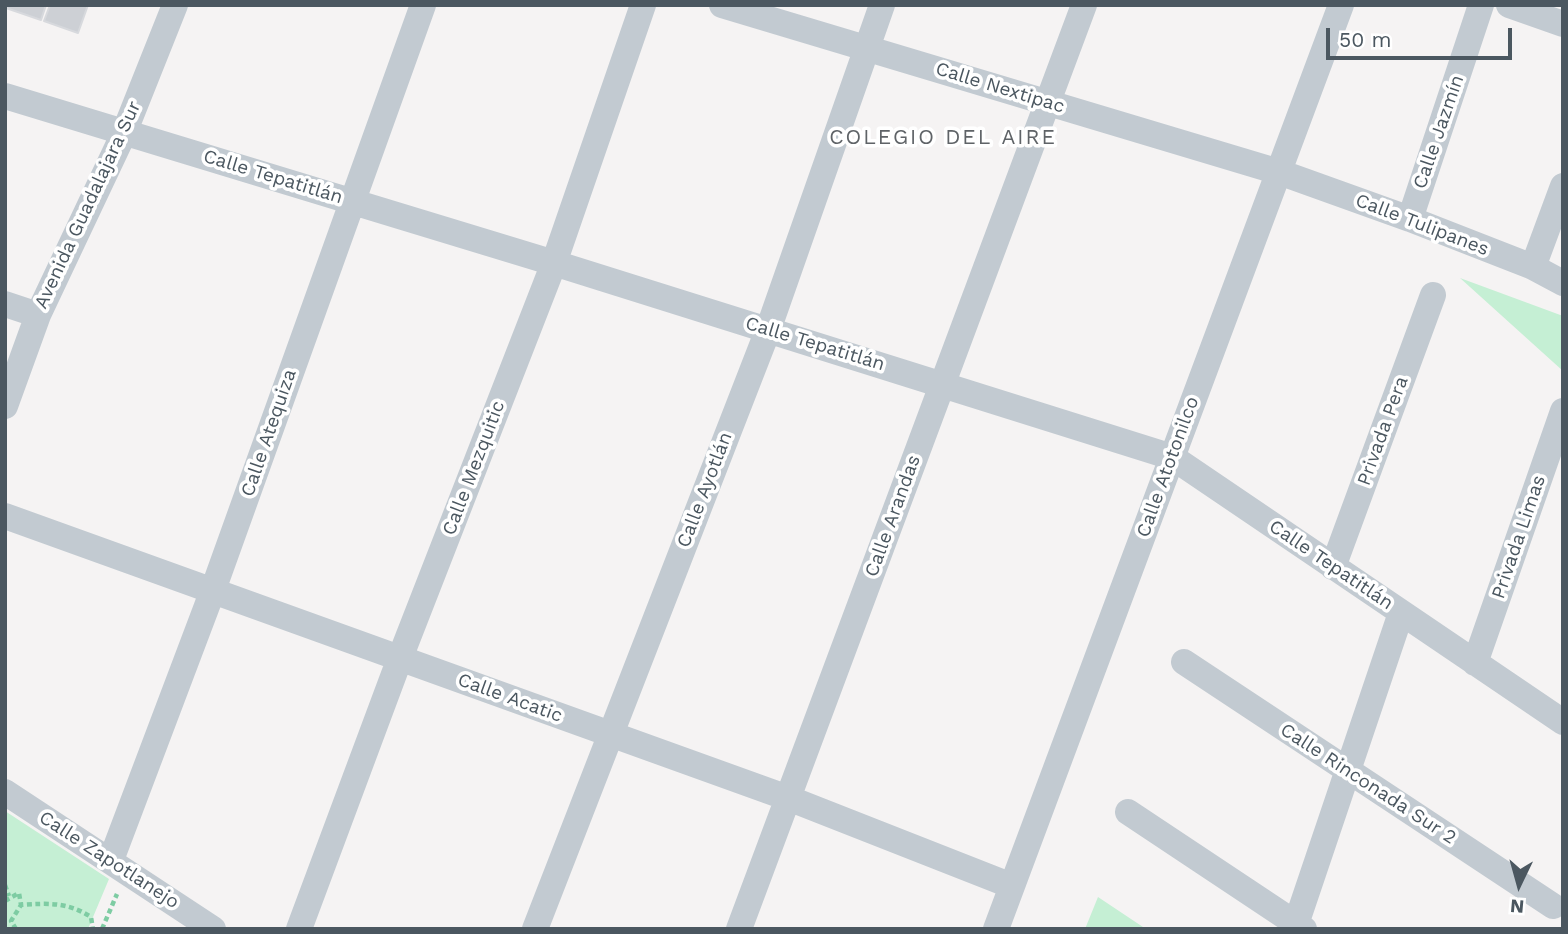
<!DOCTYPE html>
<html>
<head>
<meta charset="utf-8">
<style>
  body { margin:0 }
  #map { position:relative; width:1568px; height:934px; overflow:hidden; background:#f5f3f3; font-family:"Work Sans",sans-serif }
  canvas { display:block }
  .frame { position:absolute; inset:0; border:7px solid #4b5760; pointer-events:none }
  .north { position:absolute; left:1484px; top:850px; width:70px; height:70px; -webkit-text-stroke:5px #fff; paint-order:stroke; rotate:185deg; font-size:19px; font-weight:700; line-height:28px; text-align:center; color:#4b5760 }
  .north::after { content:''; display:block; margin:auto; width:24px; height:32px; background:#4b5760; clip-path:polygon(50% 0,100% 100%,50% 72%,0 100%) }
  .scale { position:absolute; left:1326px; top:28px; width:186px; height:32px; box-sizing:border-box; border:4px solid #4b5760; border-top:0; padding-left:9px; font-size:21px; line-height:24px; white-space:nowrap; color:#4b5760; -webkit-text-stroke:5px #fff; paint-order:stroke }
</style>
</head>
<body>
<div id="map">
<canvas width="1568" height="934"></canvas>
<div class="frame"></div>
<div class="north">N</div>
<div class="scale">50 m</div>
</div>
<script>
const ctx = document.querySelector('canvas').getContext('2d');
ctx.lineJoin = 'round';
function fill(path, color) { ctx.fillStyle = color; ctx.fill(path, 'evenodd'); }
function trace(path, color, width, dash) { ctx.strokeStyle = color; ctx.lineWidth = width; ctx.lineCap = dash ? 'butt' : 'round'; ctx.setLineDash(dash || []); ctx.stroke(path); }
function drawText(font, color, halo, rows, align = 'center') {
  ctx.font = font + ' "Work Sans",sans-serif'; ctx.lineWidth = 7; ctx.setLineDash([]); ctx.textBaseline = 'middle'; ctx.strokeStyle = halo; ctx.fillStyle = color; for (const [text, x, y, turn = 0] of rows) {
    ctx.save(); ctx.translate(x, y); ctx.rotate((+turn || 0) * Math.PI / 180); ctx.textAlign = isNaN(turn) ? turn : align; if (halo) ctx.strokeText(text, 0, 0); ctx.fillText(text, 0, 0); ctx.restore();
  }
}
fill(new Path2D(`
  M1460,278l103,38v55z
  M5,811l104,68 -21,50h-83z
  M1098,897l48,32h-61z`), '#c5efd4');
const building = new Path2D(`
  M7,5h39l-5,15 -35,-12z
  M50,5h38l-10,28 -34,-12z`);
fill(building, '#cdd0d5');
trace(building, '#d7d9dd', 2);
trace(new Path2D(`
  M5,885l4,11
  M5,901l14,-8 2,12
  M16,929l-5,-8 10,-16c27,-2 47,-3 70,12l2,12
  M102,929l15,-35`), '#7ecca3', 4.5, [5, 3.5]);
trace(new Path2D(`
  M722,5l557,167 131,47 123,48 30,16
  M1509,5l54,19
  M5,96l549,167 618,194 391,265
  M1410,219l71,-214
  M1533,267l30,-81
  M5,304l33,11
  M5,406l33,-91 86,-182 51,-128
  M5,516l783,282 224,88
  M1333,567l100,-272
  M1184,662l369,244
  M1475,663l88,-252
  M5,792l208,137
  M1128,812l176,117
  M111,860l102,-270 210,-585
  M1296,924l105,-311
  M299,929l101,-271 154,-395 89,-258
  M535,929l233,-599 114,-325
  M739,929l345,-924
  M996,929l345,-924`), '#c2cad1', 26);
drawText('19px', '#4b5760', '#fff', [
  ["Calle Nextipac",1000,88,17],
  ["Calle Jazmín",1439,132,-71],
  ["Calle Tepatitlán",273,177,17],
  ["Avenida Guadalajara Sur",88,205,-65],
  ["Calle Tulipanes",1422,225,21],
  ["Calle Tepatitlán",815,344,17],
  ["Privada Pera",1383,431,-70],
  ["Calle Atequiza",269,433,-71],
  ["Calle Atotonilco",1168,467,-70],
  ["Calle Mezquitic",474,468,-69],
  ["Calle Ayotlán",705,490,-69],
  ["Calle Arandas",893,516,-70],
  ["Privada Limas",1519,537,-71],
  ["Calle Tepatitlán",1331,565,34],
  ["Calle Acatic",510,698,20],
  ["Calle Rinconada Sur 2",1368,784,33],
  ["Calle Zapotlanejo",109,860,33]
]);
ctx.letterSpacing = '2px';
drawText('21px', '#5f6367', '#fff', [
  ["COLEGIO DEL AIRE",943,138]
]);
ctx.letterSpacing = '0px';
</script>
</body>
</html>
